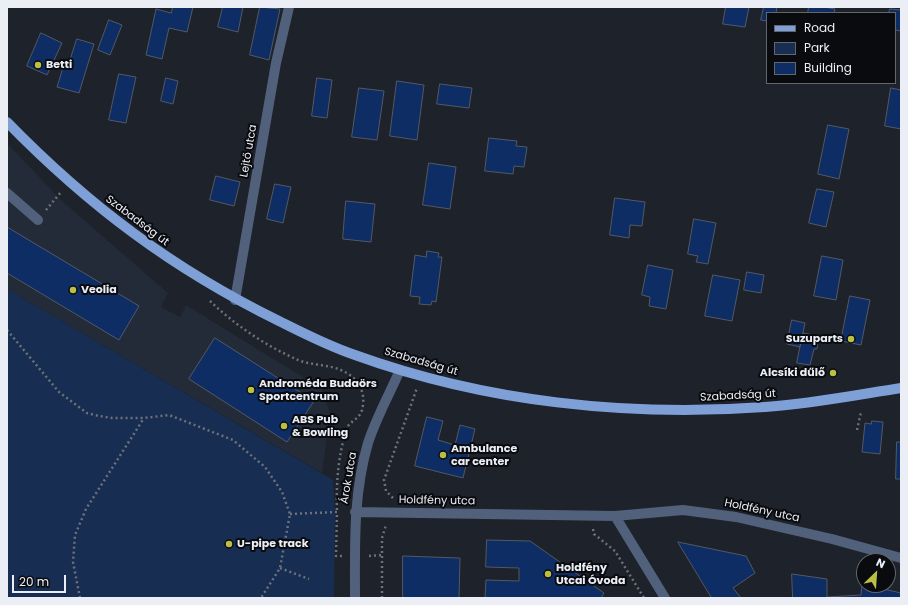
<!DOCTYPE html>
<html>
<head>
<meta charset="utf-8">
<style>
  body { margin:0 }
  #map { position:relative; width:908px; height:605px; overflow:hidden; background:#1d222b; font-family:Poppins,sans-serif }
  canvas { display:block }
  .frame { position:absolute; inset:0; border:8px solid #ebeef5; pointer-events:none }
  .legend { position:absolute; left:766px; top:12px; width:130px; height:72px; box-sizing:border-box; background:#090b0f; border:1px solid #63666b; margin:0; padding:5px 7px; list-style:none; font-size:12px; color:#ebeef5 }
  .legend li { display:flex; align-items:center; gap:8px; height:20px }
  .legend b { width:20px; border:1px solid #63666b }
  .north { position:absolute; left:856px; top:553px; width:40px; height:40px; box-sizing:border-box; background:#090b0f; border:1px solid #63666b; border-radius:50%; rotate:25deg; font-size:11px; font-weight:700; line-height:16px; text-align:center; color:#ebeef5 }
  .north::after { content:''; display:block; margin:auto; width:14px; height:18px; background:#bbc044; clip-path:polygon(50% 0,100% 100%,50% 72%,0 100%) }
  .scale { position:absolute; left:12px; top:575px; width:54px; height:18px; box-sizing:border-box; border:2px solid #ebeef5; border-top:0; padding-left:5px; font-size:12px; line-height:14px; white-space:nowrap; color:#ebeef5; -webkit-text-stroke:3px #090b0f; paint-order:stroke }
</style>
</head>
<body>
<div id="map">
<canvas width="908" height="605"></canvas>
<div class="frame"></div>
<ul class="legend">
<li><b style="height:5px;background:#7f9fd7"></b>Road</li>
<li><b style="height:11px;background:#172d52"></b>Park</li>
<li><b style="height:11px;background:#0e2d65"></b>Building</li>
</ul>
<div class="north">N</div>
<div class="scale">20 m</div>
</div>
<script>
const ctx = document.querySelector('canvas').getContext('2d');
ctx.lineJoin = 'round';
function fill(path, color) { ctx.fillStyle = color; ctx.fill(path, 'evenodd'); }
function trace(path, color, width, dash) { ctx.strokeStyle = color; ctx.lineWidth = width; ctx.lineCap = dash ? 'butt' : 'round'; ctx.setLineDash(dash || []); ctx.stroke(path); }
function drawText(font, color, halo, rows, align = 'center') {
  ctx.font = font + ' Poppins,sans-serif'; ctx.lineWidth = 4; ctx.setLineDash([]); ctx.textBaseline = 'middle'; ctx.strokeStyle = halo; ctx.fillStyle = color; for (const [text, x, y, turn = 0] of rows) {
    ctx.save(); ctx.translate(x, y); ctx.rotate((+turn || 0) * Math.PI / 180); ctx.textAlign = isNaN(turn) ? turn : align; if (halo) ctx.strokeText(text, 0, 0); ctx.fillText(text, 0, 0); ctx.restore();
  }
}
fill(new Path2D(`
  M7,143l54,57 107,93 -7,14 19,10 6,-12 136,84 8,25 -8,59 -315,-184z`), '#232b39');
fill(new Path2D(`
  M7,289l326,191 2,33 -1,85h-327z`), '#172d52');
const building = new Path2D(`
  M173,7h20l-6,25 -18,-4 -7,31 -16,-4 10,-46 15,4z
  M223,7h20l-5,25 -20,-5z
  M260,7l20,2 -11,51 -19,-5z
  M726,7h23l-4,20 -22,-3z
  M764,7h13l-1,6h-9v8l-6,-1z
  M809,7h15l11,2 -1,4h-26z
  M890,9l11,1v21l-6,-1v-17h-6z
  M109,20l13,5 -12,30 -12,-5z
  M41,33l21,10 -15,32 -20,-9z
  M77,39l17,5 -15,49 -22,-6 7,-23 4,1z
  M119,74l17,3 -10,46 -17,-3z
  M166,78l12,3 -5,23 -12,-3z
  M317,78l15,2 -5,38 -15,-2z
  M397,81l27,4 -7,55 -27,-4z
  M440,84l32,4 -3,20 -32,-4z
  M359,88l25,3 -7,49 -25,-3z
  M891,88l10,2v39l-16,-3z
  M828,125l21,4 -10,50 -21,-5z
  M489,138l28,3 -1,5 11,1 -3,20 -10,-1 -1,8 -28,-3z
  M429,163l27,4 -6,42 -27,-4z
  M216,176l24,6 -6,24 -24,-6z
  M275,184l16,3 -8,36 -16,-4z
  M817,189l17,3 -8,35 -17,-4z
  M615,198l30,4 -3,24 -12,-1 -1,13 -19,-3z
  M346,201l29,3 -4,38 -28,-3z
  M694,219l22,4 -8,41 -12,-2 2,-6 -10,-2z
  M7,227l132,79 -20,34 -112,-67z
  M427,251l12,2 -1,4h4l-6,45 -4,-1 -1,4 -12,-1 1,-7 -10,-1 5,-41 11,2z
  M822,256l21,4 -7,40 -22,-4z
  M648,265l25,5 -7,39 -17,-3 1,-9 -8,-2z
  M747,272l17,3 -3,18 -17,-3z
  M713,275l27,5 -8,41 -27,-5z
  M850,296l20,4 -9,45 -20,-4z
  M792,320l13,3 -5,24 -13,-3z
  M803,333l16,3 -2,13h-3l-4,16 -13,-2z
  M215,338l99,63 -27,41 -98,-63z
  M427,417l16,4 -5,19 17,5 5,-20 15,4 -12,49 -48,-12z
  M872,421l11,1 -3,32 -18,-2 3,-29 6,1z
  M897,442h4v37h-5z
  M487,540l43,1 74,52 -3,5h-116l1,-18 33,1v-13l-33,-1z
  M678,542l68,14 9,17 -22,15 8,10h-29z
  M403,556l57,2 -1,40h-56z
  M792,574l35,5v18l34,-2 1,-11 39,9v5h-108z`);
fill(building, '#0e2d65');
trace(building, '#535963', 1);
trace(new Path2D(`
  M46,210l15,-18
  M210,301c25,24 56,45 88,59 15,6 33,4 47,12 12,6 20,19 18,32 -1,16 -12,15 -16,24 -9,27 -11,56 -10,84
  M7,330l52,62 28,21 12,3 13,2h32l25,-3 64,25 32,27 17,25 8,22 -10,54 -19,30
  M857,430l4,-18
  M393,498l-7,-7 -2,-11 33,-92
  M290,514l47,-2 -1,44h6
  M593,529l1,5 21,17 29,47
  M369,556l13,-1
  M280,568l29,11
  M80,598l-7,-36 2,-27 11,-26 58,-91
  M382,598v-60l4,-13`), '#6d727a', 2.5, [2, 3]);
trace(new Path2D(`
  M7,193l31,27
  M235,300l41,-237 13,-56
  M355,512l260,4 68,-6 53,7 96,22 69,19
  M615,516l50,82
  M355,598c0,-53 -2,-104 13,-155 8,-25 22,-50 32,-73`), '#51607b', 10);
trace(new Path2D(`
  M7,122c82,84 166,147 272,199 24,12 49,25 76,34 130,47 272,62 410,52 45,-3 91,-12 136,-19`), '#7f9fd7', 10);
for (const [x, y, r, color] of [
  [38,65,4,"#bbc044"],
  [73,290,4,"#bbc044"],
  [851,339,4,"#bbc044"],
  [833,373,4,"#bbc044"],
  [251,390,4,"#bbc044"],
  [284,426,4,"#bbc044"],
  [443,455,4,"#bbc044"],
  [229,544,4,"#bbc044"],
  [548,574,4,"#bbc044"]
]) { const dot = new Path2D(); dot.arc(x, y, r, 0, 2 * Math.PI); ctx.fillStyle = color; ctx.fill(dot); trace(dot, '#090b0f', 1.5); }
drawText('bold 11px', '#ebeef5', '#090b0f', [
  ["Betti",46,65],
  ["Veolia",81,290],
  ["Suzuparts",843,339,"right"],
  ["Alcsíki dűlő",825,373,"right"],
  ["Androméda Budaörs",259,384],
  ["Sportcentrum",259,397],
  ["ABS Pub",292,420],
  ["& Bowling",292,433],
  ["Ambulance",451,449],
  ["car center",451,462],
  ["U-pipe track",237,544],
  ["Holdfény",556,568],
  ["Utcai Óvoda",556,581]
], 'left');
drawText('11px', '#ebeef5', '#090b0f', [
  ["Lejtő utca",249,151,-80],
  ["Szabadság út",137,221,37],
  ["Szabadság út",421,362,16],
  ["Szabadság út",738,396,-3],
  ["Árok utca",349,478,-80],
  ["Holdfény utca",437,501,1],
  ["Holdfény utca",762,511,12]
]);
</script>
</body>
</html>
